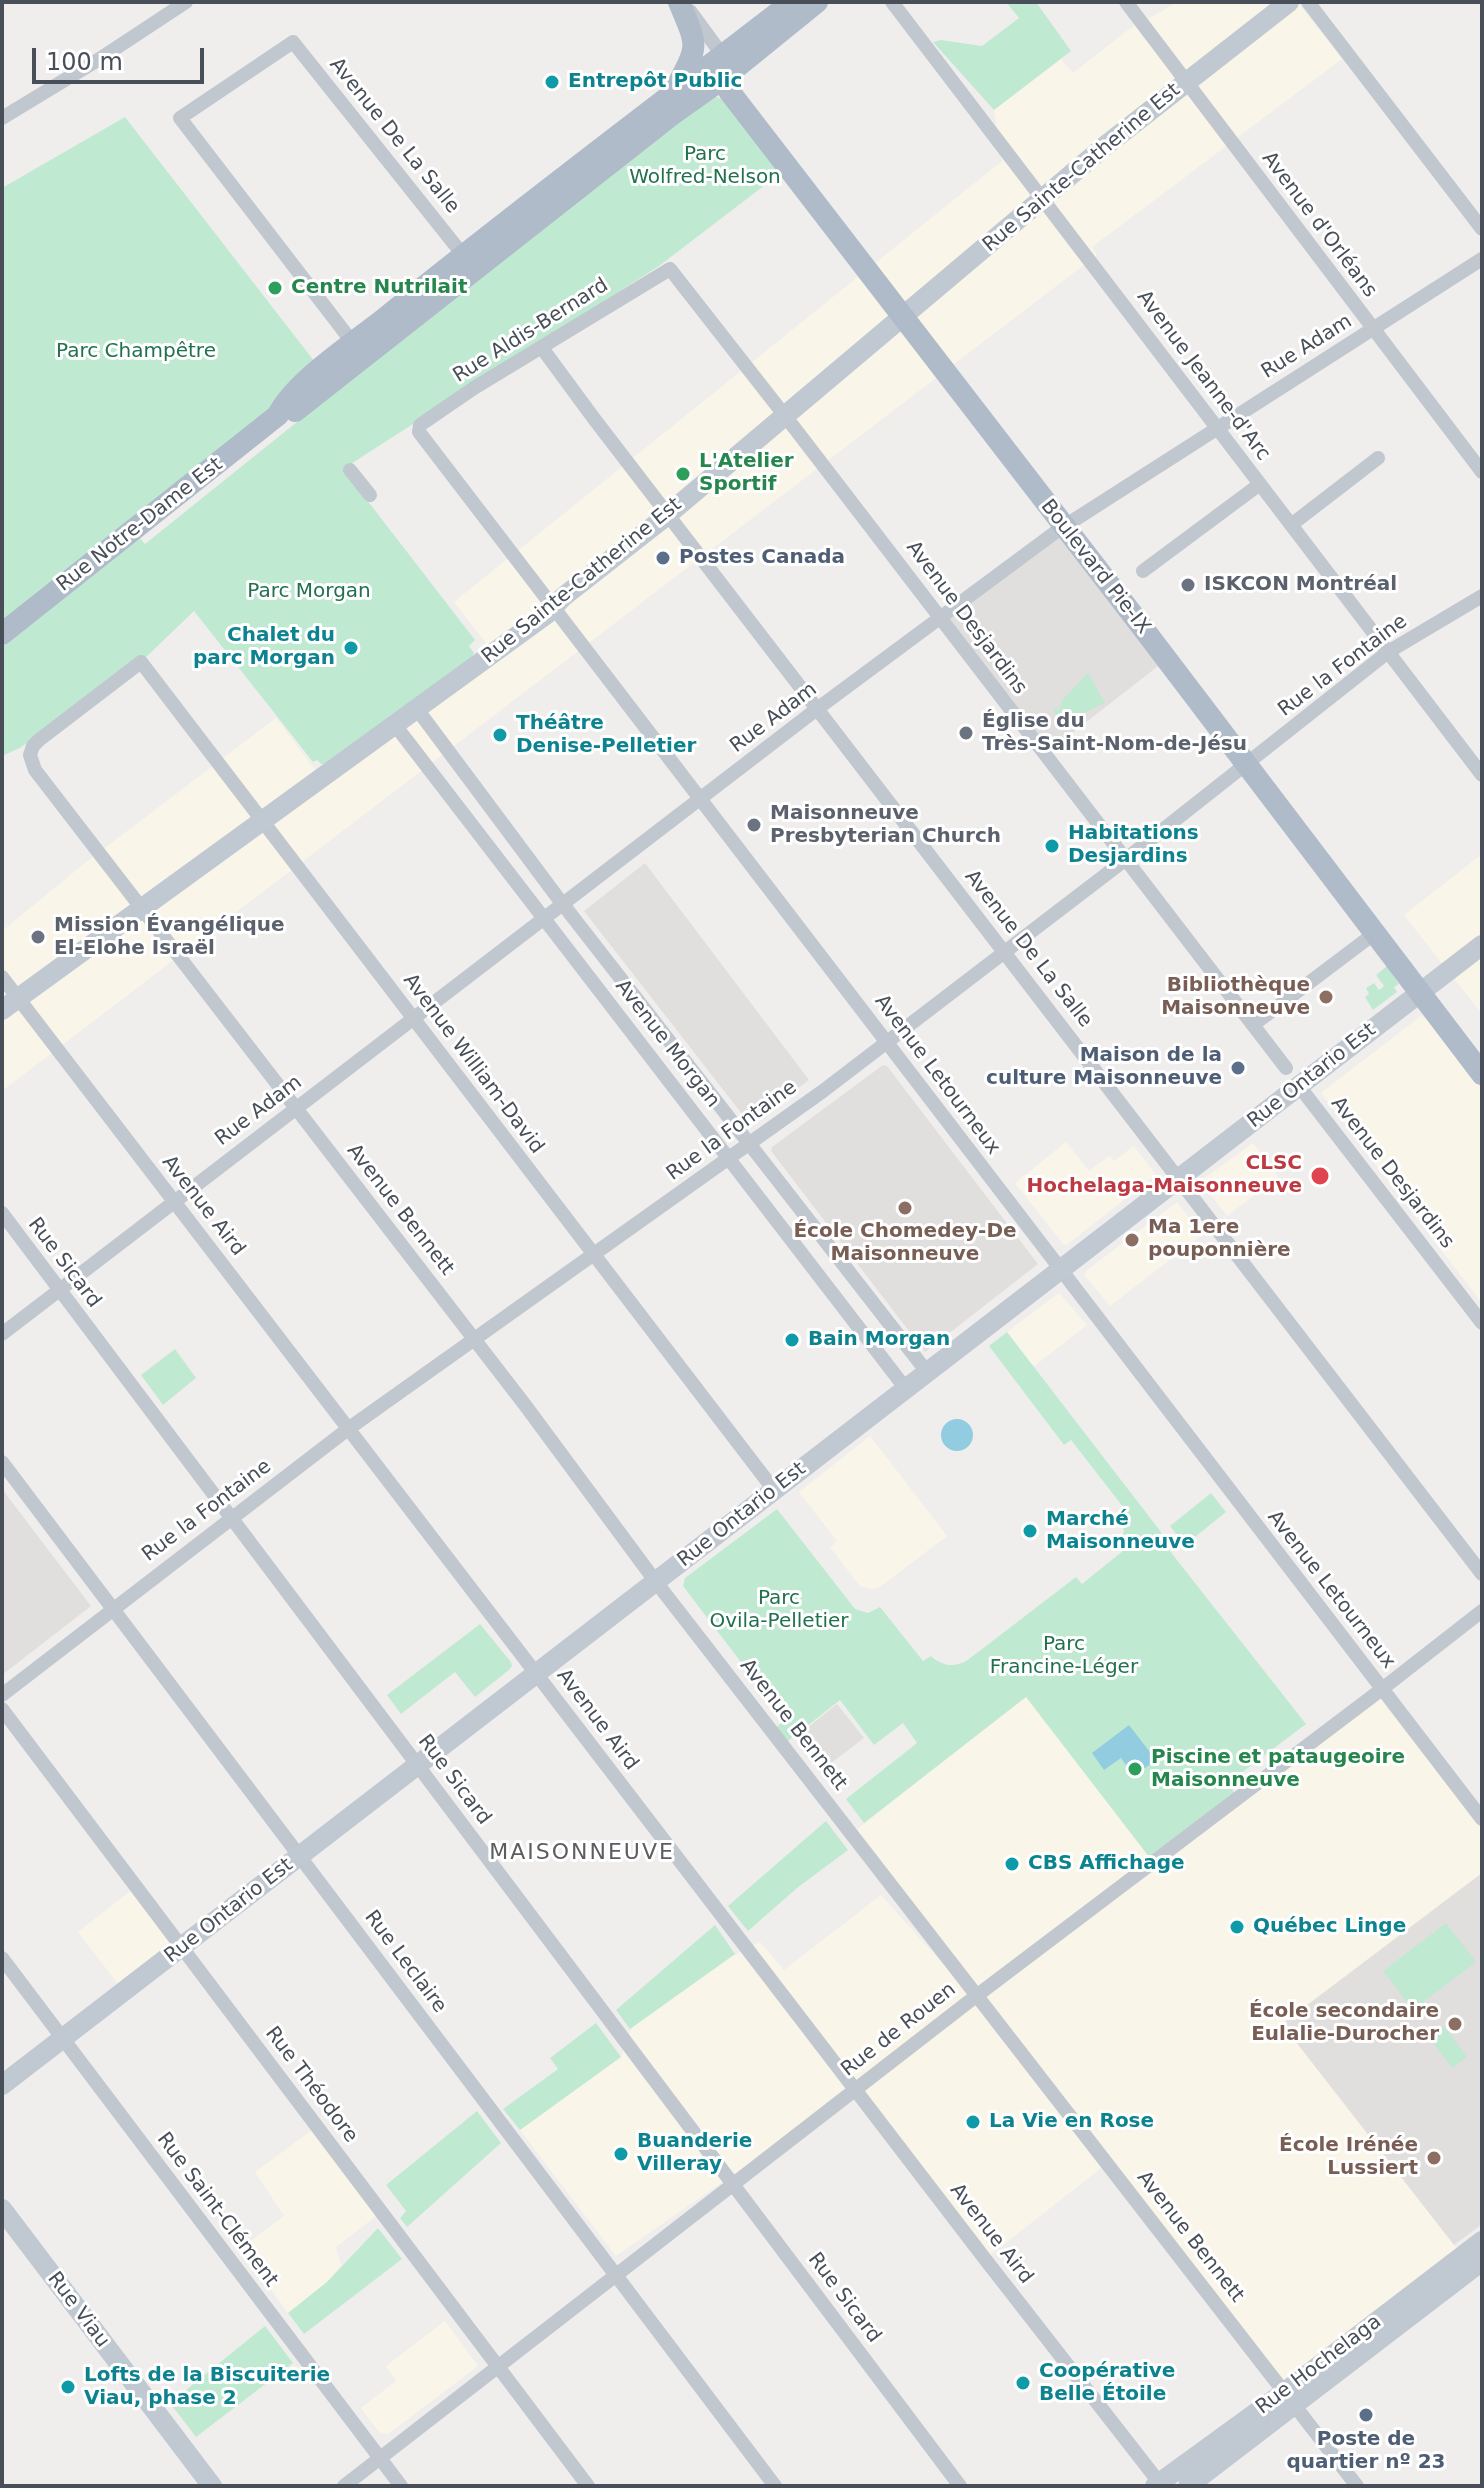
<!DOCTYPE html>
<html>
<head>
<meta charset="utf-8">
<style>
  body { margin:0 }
  #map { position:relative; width:1484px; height:2488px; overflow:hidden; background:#f0eeed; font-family:"DejaVu Sans",sans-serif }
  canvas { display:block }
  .frame { position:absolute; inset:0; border:4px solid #484f58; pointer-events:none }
  .scale { position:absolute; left:32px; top:48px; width:172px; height:36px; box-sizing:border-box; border:4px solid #484f58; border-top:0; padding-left:10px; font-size:24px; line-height:28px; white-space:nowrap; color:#484f58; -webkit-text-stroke:6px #fff; paint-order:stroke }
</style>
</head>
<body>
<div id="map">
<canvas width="1484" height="2488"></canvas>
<div class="frame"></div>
<div class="scale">100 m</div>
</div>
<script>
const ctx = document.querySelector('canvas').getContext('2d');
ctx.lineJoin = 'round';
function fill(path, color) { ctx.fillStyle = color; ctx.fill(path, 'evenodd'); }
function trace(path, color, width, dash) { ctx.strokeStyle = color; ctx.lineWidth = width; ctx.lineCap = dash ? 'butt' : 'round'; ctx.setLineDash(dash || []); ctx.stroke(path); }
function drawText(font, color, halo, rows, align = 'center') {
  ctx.font = font + ' "DejaVu Sans",sans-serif'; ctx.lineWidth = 6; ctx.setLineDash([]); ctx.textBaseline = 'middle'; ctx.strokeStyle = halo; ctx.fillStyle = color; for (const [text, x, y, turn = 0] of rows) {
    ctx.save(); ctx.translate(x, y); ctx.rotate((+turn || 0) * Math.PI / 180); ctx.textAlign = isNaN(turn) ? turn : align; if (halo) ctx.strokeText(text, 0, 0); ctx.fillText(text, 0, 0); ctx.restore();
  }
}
fill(new Path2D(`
  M1178,2h119l45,57 -250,188 5,8 -1095,836v-160l83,-68 191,-145 49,65 171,-127 -42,-54 548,-441 -8,-51 67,-51 12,14 55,-43z
  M1482,854v160l-78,-99z
  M1421,1016l6,2 55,72v213l-161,-210z
  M1066,1142l23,29 20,-15 5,5 20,-15 22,29 -88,69 -4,1 -49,-62z
  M1253,1143l25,34 -51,39 -25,-33v-3z
  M1177,1202l25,33 -92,71 -25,-30 1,-5z
  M1059,1293l28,32 -54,42 -26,-35z
  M870,1436l77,100 -67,51 -9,2 -11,-3 -30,-39 7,-6 -38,-49z
  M1382,1689l100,130v54l-199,152 171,220 11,9 -180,138 -176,-230 -124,97 -130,-169 -239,166 -96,-126 101,-73 11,-30 99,-70 29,-15 24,28 97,-75 134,149 -161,-212 172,-136 127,166z
  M133,1889l45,57 -57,42 -43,-56z
  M315,2128l65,85 -44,34 5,19 -14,16 -39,31 -47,-65 43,-32 -29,-44z
  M445,2321l33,45 -90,68 -8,-1 -19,-25 35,-27 -10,-15z`), '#f9f5e8');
fill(new Path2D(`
  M1063,526l103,134 -122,95 -103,-138z
  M645,863l164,217 -57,43h-3l-165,-212z
  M883,1065l4,1 151,198 -113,88 -154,-201 1,-4z
  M2,1489l89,117 -89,69z
  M837,1704l27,34 -42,32 -25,-34z
  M1482,1873v351l-28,21 -172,-221z`), '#e1dfde');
fill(new Path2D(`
  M1006,2h30l35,49 -77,59 -61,-68 8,-2 41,6 37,-28z
  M717,97l7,3 58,72 -123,94 -316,203 132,171 -6,6 5,7 -4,7 -144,104h-5l-4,-4 -4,2 -119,-151 -53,51 -121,86 -18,8v-121l131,-105 12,14 351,-282 215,-164z
  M125,117l200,258 -323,253v-440z
  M1088,673l17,30 -35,16 -3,5 1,6 -4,-5 -9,2 1,-13 -4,-6 7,2 4,-11z
  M1387,966l12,18 -5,3 3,5 -24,18 -8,-13 4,-3 -3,-6 8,-5 5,7 5,-4 -8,-11z
  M1007,1332l154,200 1,9 144,183 -78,59 10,15 -85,64 -127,-165 -162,126 -18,-24 71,-56 -14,-20 -29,22 -34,-45 -57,45 -11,-14 13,-11 -102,-134 2,-8 92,-69 78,100 13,4 12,-6 43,54 8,-5c12,11 25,12 38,3l107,-82 6,7 42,-34 -5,-7 5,-12 -3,-13 6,-6 -56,-72 -7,5 -75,-99z
  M175,1349l21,29 -33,27 -22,-30z
  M1211,1493l15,19 -41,33 -15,-19z
  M480,1624l31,38 1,4 -3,4 -34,27 -20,-25 -54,42 -14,-19z
  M826,1821l22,29 -51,38 -49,43 -20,-25z
  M1446,1923l30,39 -63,48 -30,-39z
  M715,1925l20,29 -105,75 -14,-19z
  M596,2023l25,34 -101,73 -17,-21 55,-40 -8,-11z
  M1444,2026l23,31 -15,11 -23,-31z
  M477,2111l24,32 -94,84 -7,-9 6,-7 -20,-26z
  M378,2228l24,31 -98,75 -16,-21 39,-31z
  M265,2326l28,37 -97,74 -26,-34z`), '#c0e9d2');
fill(new Path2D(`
  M941 1435a16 16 0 1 1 32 0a16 16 0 1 1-32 0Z
  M1129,1725l27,35 -22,16 -13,-18 -17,12 -12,-17z`), '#92cce1');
trace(new Path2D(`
  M892,2l590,773
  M1126,2l356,470
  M1308,2l174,227
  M690,11l33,45
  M2,118l99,-60 85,-56
  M356,347l-176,-229 113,-76 170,213
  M542,348l53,72 887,1154
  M350,470l20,25
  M1291,525l87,-67
  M1143,571l117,-87
  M417,709l141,189 369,474
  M395,725l511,664
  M2,977l983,1282 177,227
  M1253,1025l122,-92
  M1286,1068l-490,-638 -126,-161 -196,119 -54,37 -1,7 1063,1387
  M1299,1086l183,237
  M2,1213l958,1273
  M2,1334l815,-625 240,-178 425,-272
  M2,1462l773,1024
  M774,1490l-633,-828 -102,78 -6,6 -3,9 5,15 490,635 131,177 701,904
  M2,1695l346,-266 475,-338 294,-225 271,-214 94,-56
  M2,1709l586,777
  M2,1958l399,528
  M344,2486l623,-483 415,-314 100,-78`), '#c0c7ce', 14);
trace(new Path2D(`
  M2,1010l545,-396 16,-17 97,-76 445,-375 184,-144
  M2,2085l1480,-1140
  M2,2209l210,277
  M1155,2486l139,-101 188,-144
  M1188,2486l294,-225`), '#c0c8d2', 20);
trace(new Path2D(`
  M723,56l-1,23 7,12 410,532 343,451
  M677,86c23,-43 20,-40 2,-84
  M295,411l375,-295 52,-37 95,-77
  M2,634l276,-219c17,-34 77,-73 107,-97 133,-108 271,-211 407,-316`), '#b0bbc9', 22);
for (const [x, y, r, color] of [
  [552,82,8,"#0f9aa8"],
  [275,288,8,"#2e9e5b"],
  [683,474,8,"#2e9e5b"],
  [663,558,8,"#5c6f8a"],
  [1188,585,8,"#6b7280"],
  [351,648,8,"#0f9aa8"],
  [966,733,8,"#6b7280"],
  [500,735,8,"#0f9aa8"],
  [754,825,8,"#6b7280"],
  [1052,846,8,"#0f9aa8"],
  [38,937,8,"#6b7280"],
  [1326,997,8,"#8d6e63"],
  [1238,1068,8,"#5c6f8a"],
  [1320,1176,10,"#e0444e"],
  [905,1208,8,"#8d6e63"],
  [1132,1240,8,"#8d6e63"],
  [792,1340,8,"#0f9aa8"],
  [1030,1531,8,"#0f9aa8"],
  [1135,1769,8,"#2e9e5b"],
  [1012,1864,8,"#0f9aa8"],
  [1237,1927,8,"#0f9aa8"],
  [1455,2024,8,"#8d6e63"],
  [973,2122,8,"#0f9aa8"],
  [621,2154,8,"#0f9aa8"],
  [1434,2158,8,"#8d6e63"],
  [1023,2383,8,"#0f9aa8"],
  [68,2387,8,"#0f9aa8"],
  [1366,2415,8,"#5c6f8a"]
]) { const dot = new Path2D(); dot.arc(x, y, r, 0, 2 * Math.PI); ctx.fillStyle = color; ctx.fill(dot); trace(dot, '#fff', 3); }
drawText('bold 20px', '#0d838f', '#fff', [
  ["Entrepôt Public",568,82],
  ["Chalet du",335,636,"right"],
  ["parc Morgan",335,659,"right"],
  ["Théâtre",516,724],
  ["Denise-Pelletier",516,747],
  ["Habitations",1068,834],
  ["Desjardins",1068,857],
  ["Bain Morgan",808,1340],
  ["Marché",1046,1520],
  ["Maisonneuve",1046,1543],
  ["CBS Affichage",1028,1864],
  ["Québec Linge",1253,1927],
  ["La Vie en Rose",989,2122],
  ["Buanderie",637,2142],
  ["Villeray",637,2165],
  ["Coopérative",1039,2372],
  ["Belle Étoile",1039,2395],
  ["Lofts de la Biscuiterie",84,2376],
  ["Viau, phase 2",84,2399]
], 'left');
drawText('20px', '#484f58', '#fff', [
  ["Avenue De La Salle",394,136,51],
  ["Rue Sainte-Catherine Est",1082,168,-40],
  ["Avenue d'Orléans",1319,225,53],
  ["Rue Aldis-Bernard",531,331,-32],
  ["Rue Adam",1307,347,-32],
  ["Avenue Jeanne-d'Arc",1203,376,53],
  ["Rue Notre-Dame Est",140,525,-38],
  ["Boulevard Pie-IX",1095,567,52],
  ["Rue Sainte-Catherine Est",582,581,-39],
  ["Avenue Desjardins",966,618,53],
  ["Rue la Fontaine",1343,666,-37],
  ["Rue Adam",774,718,-37],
  ["Avenue De La Salle",1028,949,52],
  ["Avenue Morgan",667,1044,52],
  ["Avenue William-David",473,1064,53],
  ["Avenue Letourneux",937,1075,53],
  ["Rue Ontario Est",1312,1076,-38],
  ["Rue Adam",259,1111,-37],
  ["Rue la Fontaine",732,1131,-36],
  ["Avenue Desjardins",1392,1173,52],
  ["Avenue Aird",203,1206,52],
  ["Avenue Bennett",400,1210,52],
  ["Rue Sicard",64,1263,53],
  ["Rue la Fontaine",207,1511,-37],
  ["Rue Ontario Est",742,1515,-38],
  ["Avenue Letourneux",1331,1590,52],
  ["Avenue Aird",597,1720,53],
  ["Avenue Bennett",793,1725,52],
  ["Rue Sicard",454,1780,53],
  ["Rue Ontario Est",229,1911,-38],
  ["Rue Leclaire",405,1962,53],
  ["Rue de Rouen",899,2030,-38],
  ["Rue Théodore",311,2085,53],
  ["Rue Saint-Clément",217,2210,53],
  ["Avenue Aird",991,2234,52],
  ["Avenue Bennett",1190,2237,52],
  ["Rue Sicard",844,2298,53],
  ["Rue Viau",78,2310,53],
  ["Rue Hochelaga",1319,2365,-37]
]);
drawText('20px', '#21714e', '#fff', [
  ["Parc",705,155],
  ["Wolfred-Nelson",705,178],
  ["Parc Champêtre",136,352],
  ["Parc Morgan",309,592],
  ["Parc",779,1599],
  ["Ovila-Pelletier",779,1622],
  ["Parc",1064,1645],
  ["Francine-Léger",1064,1668]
]);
drawText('bold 20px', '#27864d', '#fff', [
  ["Centre Nutrilait",291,288],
  ["L'Atelier",699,462],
  ["Sportif",699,485],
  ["Piscine et pataugeoire",1151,1758],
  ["Maisonneuve",1151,1781]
], 'left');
drawText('bold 20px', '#4e5e75', '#fff', [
  ["Postes Canada",679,558],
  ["Maison de la",1222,1056,"right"],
  ["culture Maisonneuve",1222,1079,"right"],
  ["Poste de",1366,2440,"center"],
  ["quartier nº 23",1366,2463,"center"]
], 'left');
drawText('bold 20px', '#5b616d', '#fff', [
  ["ISKCON Montréal",1204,585],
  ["Église du",982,722],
  ["Très-Saint-Nom-de-Jésu",982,745],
  ["Maisonneuve",770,814],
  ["Presbyterian Church",770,837],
  ["Mission Évangélique",54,926],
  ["El-Elohe Israël",54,949]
], 'left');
drawText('bold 20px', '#785e54', '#fff', [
  ["Bibliothèque",1310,986],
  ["Maisonneuve",1310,1009],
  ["Ma 1ere",1148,1228,"left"],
  ["pouponnière",1148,1251,"left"],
  ["École Chomedey-De",905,1232,"center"],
  ["Maisonneuve",905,1255,"center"],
  ["École secondaire",1439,2012],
  ["Eulalie-Durocher",1439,2035],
  ["École Irénée",1418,2146],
  ["Lussiert",1418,2169]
], 'right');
drawText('bold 20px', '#be3a42', '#fff', [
  ["CLSC",1302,1164],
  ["Hochelaga-Maisonneuve",1302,1187]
], 'right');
ctx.letterSpacing = '2px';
drawText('22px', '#5b5d61', '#fff', [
  ["MAISONNEUVE",582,1853]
]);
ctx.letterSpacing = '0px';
</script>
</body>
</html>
